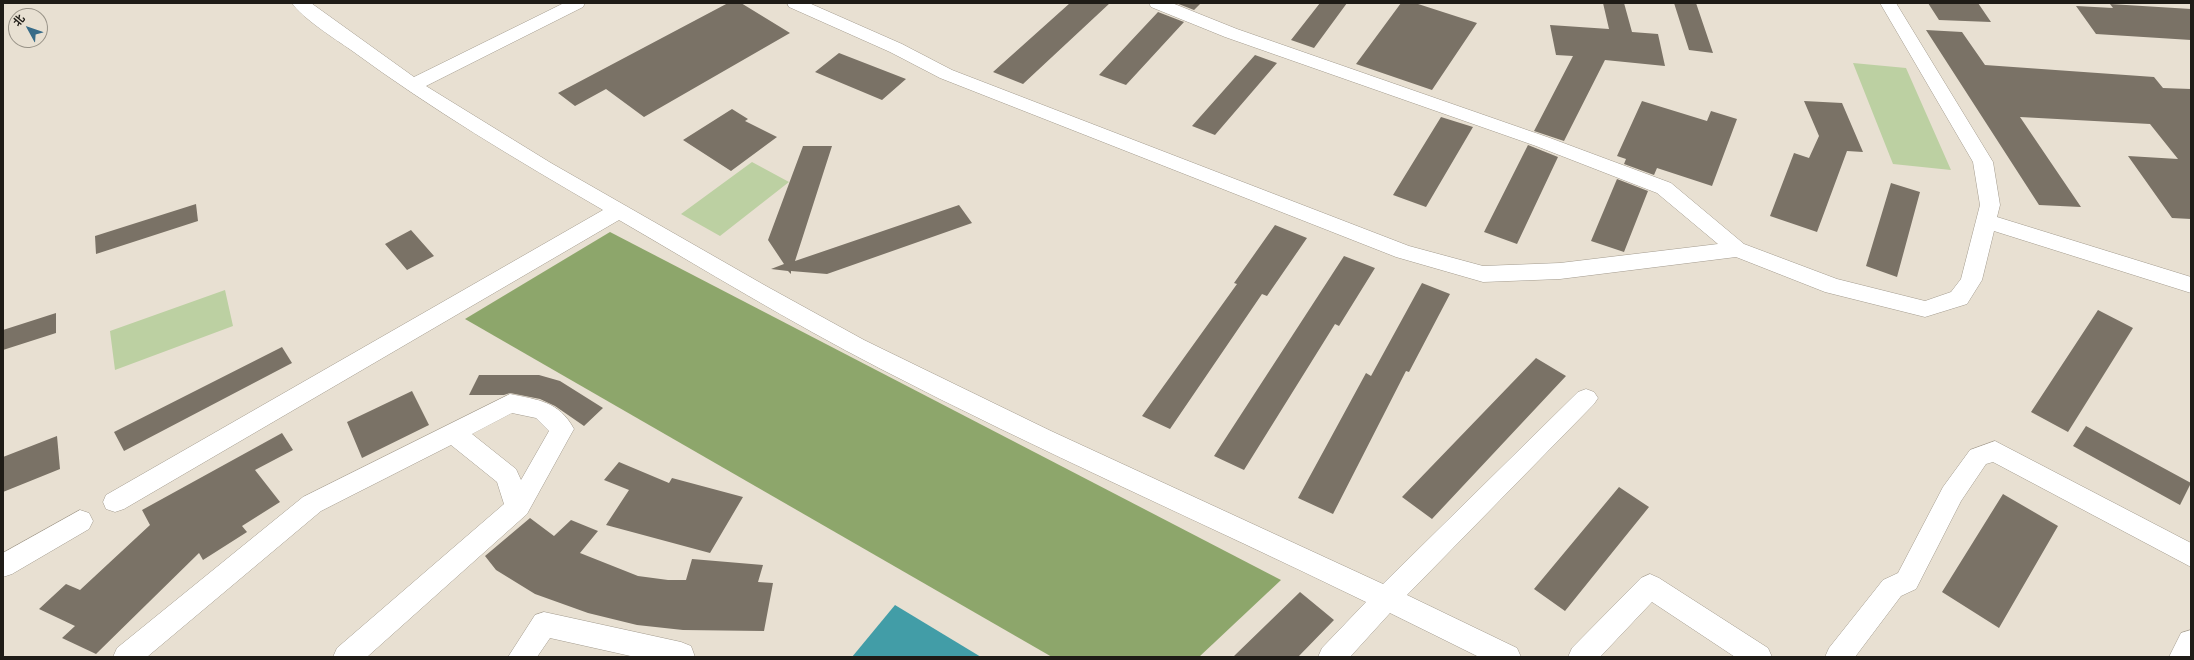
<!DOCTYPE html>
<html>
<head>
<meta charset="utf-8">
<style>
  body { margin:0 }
  #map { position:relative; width:2194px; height:660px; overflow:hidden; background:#e8e0d2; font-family:Figtree,"Noto Sans SC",sans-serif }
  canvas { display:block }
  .frame { position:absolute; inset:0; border:4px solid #1f1c17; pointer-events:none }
  .north { position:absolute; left:8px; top:8px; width:40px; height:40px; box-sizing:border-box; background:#e8e0d2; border:1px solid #989287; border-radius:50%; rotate:310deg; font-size:11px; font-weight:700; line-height:16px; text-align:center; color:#1f1c17 }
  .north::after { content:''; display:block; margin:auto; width:14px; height:18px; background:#376b88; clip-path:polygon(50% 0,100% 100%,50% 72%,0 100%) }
</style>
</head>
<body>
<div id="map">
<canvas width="2194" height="660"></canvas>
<div class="frame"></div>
<div class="north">北</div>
</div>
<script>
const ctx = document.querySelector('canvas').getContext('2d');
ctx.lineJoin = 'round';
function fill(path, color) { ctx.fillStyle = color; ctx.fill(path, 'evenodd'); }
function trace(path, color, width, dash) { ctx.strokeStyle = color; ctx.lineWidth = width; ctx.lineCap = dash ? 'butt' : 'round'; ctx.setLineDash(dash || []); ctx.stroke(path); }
fill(new Path2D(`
  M1853,63l53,5 45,102 -58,-6z
  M752,162l37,20 -69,54 -39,-22z
  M225,290l8,36 -118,44 -5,-39z`), '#bcd0a2');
fill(new Path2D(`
  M610,232l671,348 -82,77h-147l-587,-338z`), '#8da66b');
fill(new Path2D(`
  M895,605l86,52h-129z`), '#429da7');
fill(new Path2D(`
  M728,3h13l49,30 -146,84 -38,-28 -31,17 -17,-13z
  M1070,3h40l-87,81 -30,-12z
  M1176,3h25l-7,7z
  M1320,3h27l-33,45 -23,-8z
  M1401,3h14l62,20 -45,67 -76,-26z
  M1603,3h21l8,29 26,2 7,32 -60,-6 -41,81 -30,-10 39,-75 -17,-1 -6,-30 59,4z
  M1674,3h22l17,50 -24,-3z
  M1928,3h50l13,19 -52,-2z
  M2110,4l81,5v31l-95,-6 -20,-28 37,2z
  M1158,12l26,10 -58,63 -27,-10z
  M1926,30l36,2 23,33 169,12 9,11 28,1v130l-19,-1 -44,-62 50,3 -28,-35 -130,-7 61,90 -42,-2z
  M839,53l67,26 -24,21 -67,-28z
  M1255,55l22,8 -62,72 -23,-9z
  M1642,101l65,20 4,-10 26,8 -25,67 -55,-18 -3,7 -30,-11 2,-5 -9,-3z
  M1804,101l38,2 21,49 -16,-1 -30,81 -47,-16 24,-63 15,5 10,-22z
  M732,109l16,10 -3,2 32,16 -46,34 -48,-31z
  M1441,117l32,10 -47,80 -33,-12z
  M1528,145l30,12 -41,87 -33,-12z
  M803,146h29l-37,115 164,-56 13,18 -145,51 -36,-3v3l-3,-3 -17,-2 13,-5 -16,-24z
  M1617,179l31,12 -24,61 -33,-11z
  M1891,183l29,9 -23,85 -31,-11z
  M196,204l2,17 -102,33 -1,-18z
  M1275,225l32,13 -40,58 -5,-2 -92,135 -28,-13 95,-132 -3,-1z
  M411,230l23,26 -27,14 -22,-26z
  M1344,256l31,12 -36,58 -4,-2 -91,146 -30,-14z
  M1422,283l28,11 -41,78 -3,-1 -73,143 -35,-16 68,-125 5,3z
  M2098,310l35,18 -65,104 -37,-20z
  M56,313v20l-53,17v-20z
  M282,347l10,16 -168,88 -10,-19z
  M1536,358l30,18 -134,143 -30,-22z
  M479,375h60l21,6 43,27 -19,18 -29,-20 -15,-7 -30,-6 -6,2h-35z
  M412,391l17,34 -67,33 -15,-36z
  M2086,426l105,57 -11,22 -107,-59z
  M282,433l11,17 -38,20 25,32 -38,24 5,6 -44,28 -4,-7 -103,101 -34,-16 13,-12 -36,-17 27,-25 14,6 70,-65 -8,-15z
  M57,436l3,33 -57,23v-35z
  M619,462l50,21 3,-5 71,19 -33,56 -104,-28 23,-35 -25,-10z
  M1619,487l30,20 -84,104 -31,-22z
  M2003,494l55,32 -59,102 -57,-36z
  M530,518l24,18 17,-16 27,11 -18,22 58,23 30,4h18l6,-21 71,6 -5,17 15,1 -9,48 -81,-1 -46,-5 -49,-12 -53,-19 -39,-24 -11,-14z
  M1300,592l34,28 -36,37h-65z`), '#7a7266');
const minor = new Path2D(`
  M292,3h19l103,74 150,-74h21l-2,4 -157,79 125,77 215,123 98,54 187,91 332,153 195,-192 8,-3 8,3 4,6 -4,6 -187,191 110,53 4,9h-42l-89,-44 -40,44h-32l4,-9 44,-46c-162,-79 -327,-151 -487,-234 -89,-46 -174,-98 -260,-148l-495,289 -9,3 -9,-3 -3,-7 3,-7 497,-285c-86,-50 -172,-101 -252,-160 -16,-11 -49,-32 -59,-47z
  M787,3h22l93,41 50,26 457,176 74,20 77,-3 158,-19 -61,-51 -121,-47 -311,-109 -74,-30 -2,-4h23l65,26 313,109 121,45 73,61 93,35 88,22 26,-9 10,-13 19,-74 -7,-43 -93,-159h16l97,159 7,43 -3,12 194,60v16l-197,-62 -12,49 -15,24 -42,13 -100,-25 -89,-35 -176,22 -77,3 -87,-25 -456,-179 -50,-26 -101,-45z
  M510,394c28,6 49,7 64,35l-4,7 -43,78 -160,143h-34l4,-9 167,-144 -7,-22 -46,-37 -130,66 -174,146h-34l4,-9 186,-151zM512,413l24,5 13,13 -28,49 -5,-11 -44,-35z
  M1995,441l196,102v24l-198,-105 -7,2 -25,37 -45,88 -15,7 -46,61h-30l4,-9 54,-68 15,-7 45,-86 27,-37z
  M80,510l9,3 4,8 -4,8 -77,45 -9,3v-24z
  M1650,574l9,4 109,70 4,9h-37l-83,-55 -52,55h-32l4,-9 69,-70z
  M544,612l137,30 10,4 4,11h-60l-85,-19 -13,19h-29l27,-42z
  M2191,630v27h-22l12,-24z`);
trace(minor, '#a39b8e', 1);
fill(minor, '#fff');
</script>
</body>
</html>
